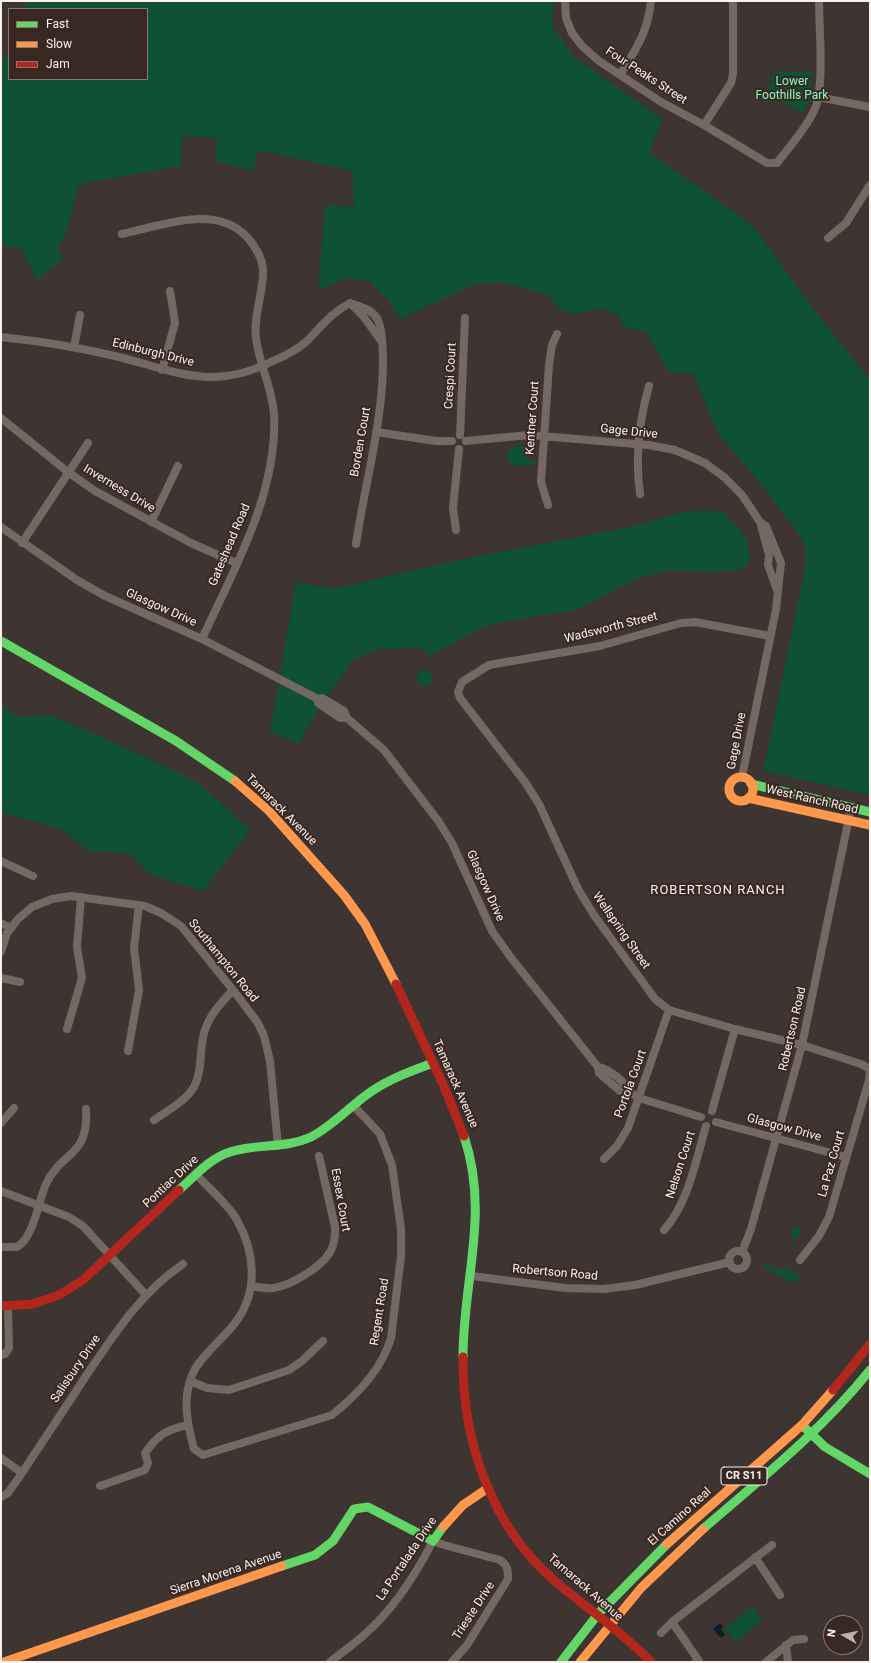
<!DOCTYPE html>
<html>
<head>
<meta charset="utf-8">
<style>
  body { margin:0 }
  #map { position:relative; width:871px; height:1663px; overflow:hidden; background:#3e3532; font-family:Roboto,sans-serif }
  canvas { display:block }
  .frame { position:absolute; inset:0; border:2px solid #fdf1ed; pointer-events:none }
  .legend { position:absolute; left:8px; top:8px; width:140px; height:72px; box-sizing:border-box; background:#392822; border:1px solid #877873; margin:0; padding:5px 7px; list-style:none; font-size:12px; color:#fdf1ed }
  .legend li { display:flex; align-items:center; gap:8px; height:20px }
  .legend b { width:20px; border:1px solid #877873 }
  .north { position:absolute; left:823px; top:1615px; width:40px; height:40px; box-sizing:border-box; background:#392822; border:1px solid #877873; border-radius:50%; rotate:279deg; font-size:11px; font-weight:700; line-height:16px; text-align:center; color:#fdf1ed }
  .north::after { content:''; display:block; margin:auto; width:14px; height:18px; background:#baafac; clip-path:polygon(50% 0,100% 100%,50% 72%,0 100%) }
</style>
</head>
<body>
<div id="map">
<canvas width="871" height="1663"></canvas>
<div class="frame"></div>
<ul class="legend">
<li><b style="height:5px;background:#63d668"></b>Fast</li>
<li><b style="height:5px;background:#ff974d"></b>Slow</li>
<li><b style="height:5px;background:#b3261e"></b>Jam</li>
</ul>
<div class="north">N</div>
</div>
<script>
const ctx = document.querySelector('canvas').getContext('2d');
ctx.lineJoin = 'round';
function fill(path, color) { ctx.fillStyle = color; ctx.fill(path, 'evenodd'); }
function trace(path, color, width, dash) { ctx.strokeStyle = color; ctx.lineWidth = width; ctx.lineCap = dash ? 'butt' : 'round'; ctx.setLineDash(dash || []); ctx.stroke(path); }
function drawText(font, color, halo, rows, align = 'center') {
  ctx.font = font + ' Roboto,sans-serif'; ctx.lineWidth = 4; ctx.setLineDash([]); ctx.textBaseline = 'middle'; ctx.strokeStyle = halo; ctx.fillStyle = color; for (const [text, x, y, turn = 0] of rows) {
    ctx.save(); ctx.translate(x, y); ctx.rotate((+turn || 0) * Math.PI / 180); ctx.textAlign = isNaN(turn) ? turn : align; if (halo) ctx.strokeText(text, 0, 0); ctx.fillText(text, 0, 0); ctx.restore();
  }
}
fill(new Path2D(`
  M24,1h530l-2,25 22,31 89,63 -14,32 103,73 63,86 52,65 3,1v418l-107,-24 43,-207 -1,-21 -43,-58 -44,-51 -25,-61h-24l-23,-41 -23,-5 -3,-11 -17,-7 -33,5 -8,-3 -14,-16 -47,-13 -26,2 -75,35 -12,-19 -19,-19 -24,-3 -27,13 7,-86 29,2 -2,-36 -94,-21 -5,21 -38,-10 1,-23 -33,-2 -3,30 -101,18 -13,50 -8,13 5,12 -26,21 -16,-31 -20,-4v-187l8,-1v22h138v-70h-119z
  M773,72h38l1,23 -9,18 -36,-18z
  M517,445h6l5,15h6v5l-19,1 -6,-4 -2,-9z
  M687,511h36l23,26 5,23 -9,9 -24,3 -45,-2 -35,8 -62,32 -74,12 -23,7 -49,27 -8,-8 -45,1 -25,12 -34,48 -19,35 -29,-12 26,-150 37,7 116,-27 186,-36z
  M417 678a8 8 0 1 1 16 0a8 8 0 1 1-16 0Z
  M1,705l17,12 33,-2 66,29 79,37 54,49 -47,61 -51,-16 -24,-22 -40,-2 -26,-22 -61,-16z
  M798,1226l3,2 1,5 -10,8v-13z
  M763,1262l16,8 7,-3 6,6 6,1 1,7c-9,4 -26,-10 -35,-14z
  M750,1608h4l7,10 -1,4 -23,19 -4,-1 -7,-9 1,-5z`), '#0e5135');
fill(new Path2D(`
  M720,1623l3,4 -2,2 4,6 -4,3 -8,-9z`), '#06222d');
trace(new Path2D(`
  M565,1l1,17 6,15 10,13 17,15 62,41 43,23 63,38h10l3,-4c12,-15 25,-30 34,-48 11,-22 5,-83 5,-110
  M620,75c16,-26 28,-43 31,-74
  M818,97l52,10
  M704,125l27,-42 2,-9v-73
  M122,234c39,-8 93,-31 125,3 8,9 15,20 16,32 1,23 -10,46 -7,69 3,26 16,49 18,76 4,79 -40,155 -72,225
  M828,238l18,-15 24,-38
  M350,303c11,4 22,6 28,17 5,12 4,23 5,35 1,64 -18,127 -27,189
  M352,305l11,11 19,26
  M1,337c38,4 76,10 114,19 61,15 96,36 158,5 12,-5 25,-12 34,-20 15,-15 24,-28 43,-38
  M74,347l6,-32
  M162,370l13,-47 -5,-32
  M1,418l67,54 27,19 96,52 45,20
  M376,432l60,9h16
  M460,435l5,-117
  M466,441l63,-6 119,10 27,5 30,13 19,14 18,18 18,27 6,4 15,37 -5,46 -34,168
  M640,494c-5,-36 -1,-73 9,-108
  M548,505l-7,-23 8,-117 3,-20 5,-11
  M151,522l27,-56
  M760,522l9,33 -1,10 9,25
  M1,527l76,53 28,16 97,43 116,60 4,-1 22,13 3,7 37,32 55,72 13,21 40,88 20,28 86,108 1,6 21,18h8l11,7 62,19
  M456,530l-3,-22 6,-59
  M22,543l66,-100
  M770,636l-75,-14 -14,1 -81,23 -111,19 -27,17 -4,10 2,6 65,84 14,22 39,85 16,26 61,84 14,11 66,19 67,16 59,19 9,5 -1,11 -40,137 -10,19 -19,24
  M318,699v4l22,15h7
  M1,861l32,15
  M1,923l10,5
  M1,952l6,-19 11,-14 14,-12 20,-8 19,-3 74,10 16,7 20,13 52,64 25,33 6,13 6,25 8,85
  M1,978l19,4
  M67,1029l15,-51 -5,-31 4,-50
  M128,1051l11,-61 -5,-42 5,-43
  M598,1067c12,3 26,13 30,24
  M712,1111l23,-82
  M154,1120c13,-9 32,-19 40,-33 9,-18 5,-36 10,-54 5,-18 17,-30 29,-43
  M716,1122l130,35
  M1,1123l13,-15
  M604,1159l13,-13 11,-18 41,-118
  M196,1174c12,14 32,30 41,46 18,32 22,72 -2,103 -12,16 -29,28 -40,46 -14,25 -8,54 -1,80l9,6 129,-40c25,-20 50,-46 59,-77l10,-82v-27l-9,-64 -12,-31 -26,-28
  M1,1191l68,26 14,9 63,69
  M664,1230c24,-26 32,-70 42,-104
  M1,1247h16c17,-10 21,-45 29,-63 15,-33 43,-26 40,-75
  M729 1260a9 9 0 1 1 18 0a9 9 0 1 1-18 0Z
  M742,1252l9,-23 51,-184 49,-237
  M472,1276l93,12 39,1 31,-4 95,-23
  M251,1286c7,1 15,3 22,2 17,-2 49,-21 57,-36 5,-8 5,-16 5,-25l-16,-71
  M1,1355l4,-1 4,-6 -1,-42
  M190,1381l17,7 22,2 60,-20 13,-9 21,-20
  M1,1458l21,15
  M100,1486l45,-16 3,-7 -3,-10c13,-18 20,-23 43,-28
  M1,1497l7,-4 14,-20c21,-32 42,-63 62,-94 29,-43 56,-86 99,-115
  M755,1557l25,38
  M672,1622l27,39 -3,1
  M661,1633l11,-11 100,-77
  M786,1645l2,17
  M330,1662c11,-9 23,-17 34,-27 29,-25 52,-61 69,-94l11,4 56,15c8,6 8,10 8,19l-41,66 -15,17
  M766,1662l27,-22 11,-1`), '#746962', 8);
trace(new Path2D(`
  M1,641l175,100 59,40
  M751,784l119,28
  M179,1190c16,-14 31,-32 51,-38 27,-9 55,-3 81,-15 23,-12 40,-32 61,-46 19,-13 40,-20 61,-28
  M463,1357c0,-78 27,-143 1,-221
  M802,1425l23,22 45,27
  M703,1529c59,-51 118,-98 167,-159
  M282,1566l33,-11 18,-14 21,-32 14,-2 65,34 10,-14
  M561,1662l37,-48 69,-70`), '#63d668', 9);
trace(new Path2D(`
  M729 789a12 12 0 1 1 24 0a12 12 0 1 1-24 0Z
  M235,781l34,30 75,84 21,29 31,60
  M748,798l122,27
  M443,1527l20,-22 25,-17
  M667,1544l135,-119 31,-35
  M4,1662l278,-96
  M580,1662l61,-74 62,-59`), '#ff974d', 9);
trace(new Path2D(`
  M396,984l47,100 21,52
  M1,1306l32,-2 26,-9 24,-15 96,-90
  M463,1357c-1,83 28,170 93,225 32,27 66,50 95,80
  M833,1390l37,-46`), '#b3261e', 9);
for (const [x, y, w] of [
  [744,1476,46]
]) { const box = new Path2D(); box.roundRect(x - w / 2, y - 9, w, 18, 3); ctx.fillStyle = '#392822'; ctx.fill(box); trace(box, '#fdf1ed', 1); }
drawText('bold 11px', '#fdf1ed', null, [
  ["CR S11",744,1476]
]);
drawText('12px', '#fdf1ed', '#392822', [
  ["Four Peaks Street",646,76,33],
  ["Edinburgh Drive",153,353,14],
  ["Crespi Court",451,376,-87],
  ["Kentner Court",533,418,-86],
  ["Gage Drive",629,432,6],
  ["Borden Court",361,442,-80],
  ["Inverness Drive",119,489,31],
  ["Gateshead Road",230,545,-67],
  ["Glasgow Drive",161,608,24],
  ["Wadsworth Street",611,628,-14],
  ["Gage Drive",737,741,-79],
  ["West Ranch Road",812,800,13],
  ["Tamarack Avenue",281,810,45],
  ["Glasgow Drive",485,886,66],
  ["Wellspring Street",621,931,55],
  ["Southampton Road",223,961,51],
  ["Robertson Road",793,1029,-77],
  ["Tamarack Avenue",455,1084,66],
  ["Portola Court",631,1084,-70],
  ["Glasgow Drive",784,1128,15],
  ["La Paz Court",832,1164,-74],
  ["Nelson Court",681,1165,-72],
  ["Pontiac Drive",171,1182,-43],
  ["Essex Court",340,1200,80],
  ["Robertson Road",555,1273,5],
  ["Regent Road",380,1312,-81],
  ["Salisbury Drive",76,1369,-56],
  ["El Camino Real",680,1517,-42],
  ["La Portalada Drive",407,1559,-56],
  ["Sierra Morena Avenue",226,1573,-19],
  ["Tamarack Avenue",585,1588,41],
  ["Trieste Drive",474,1611,-57]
]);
drawText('12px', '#80ffc0', '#392822', [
  ["Lower",792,82],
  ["Foothills Park",792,96]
]);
ctx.letterSpacing = '1px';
drawText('13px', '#fdf1ed', '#392822', [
  ["ROBERTSON RANCH",718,891]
]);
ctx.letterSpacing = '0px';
</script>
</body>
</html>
